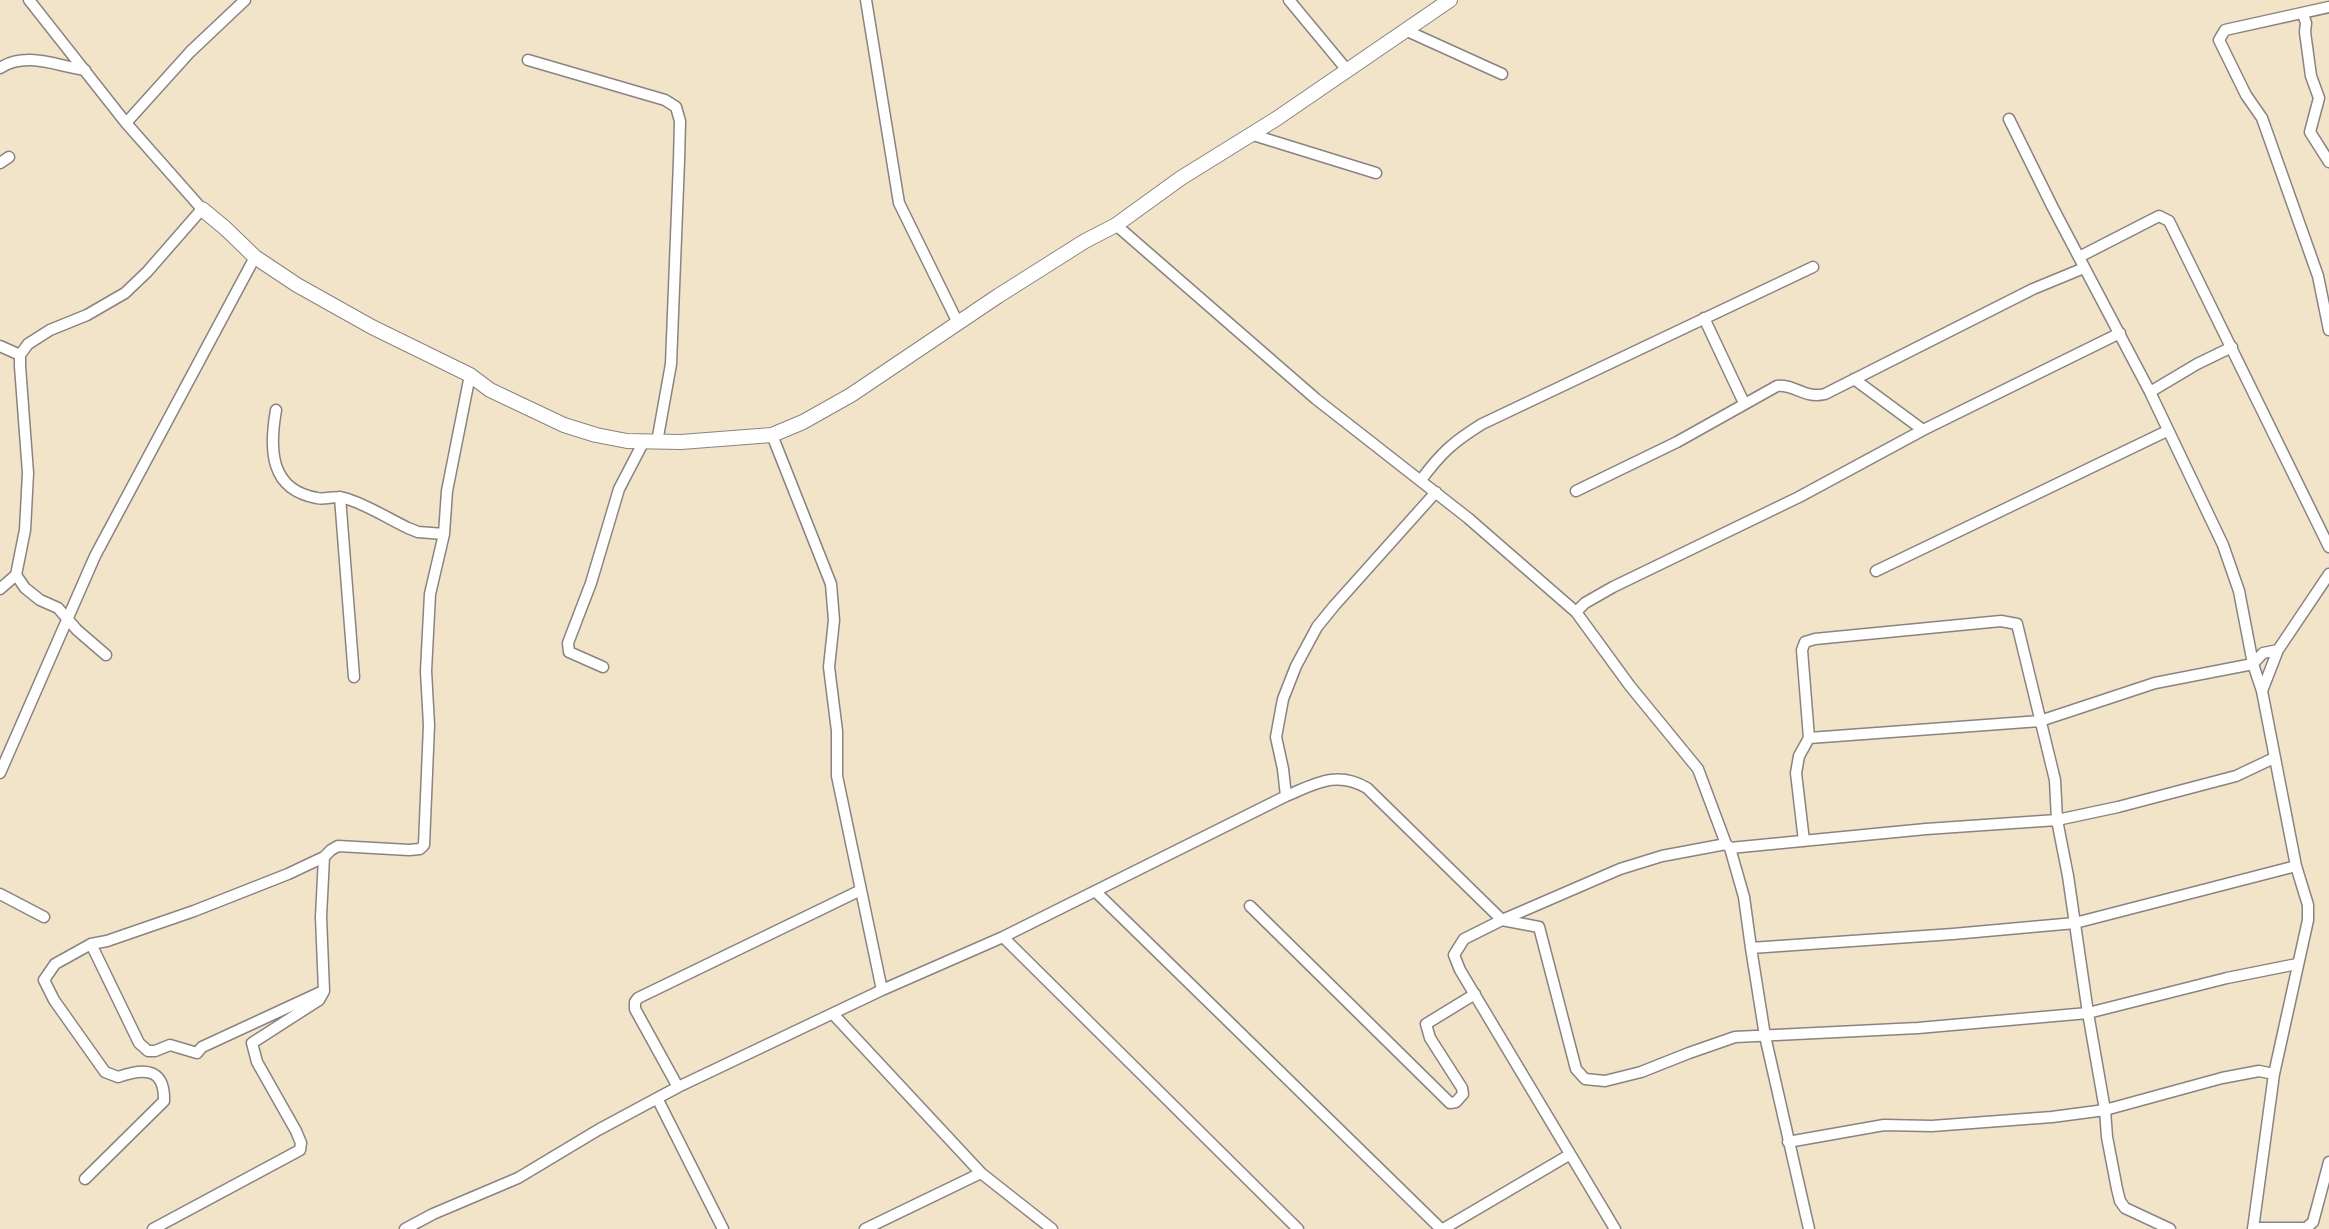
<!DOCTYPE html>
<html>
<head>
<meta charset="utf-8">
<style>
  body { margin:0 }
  canvas { display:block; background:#f2e4c8 }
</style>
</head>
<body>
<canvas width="2329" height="1229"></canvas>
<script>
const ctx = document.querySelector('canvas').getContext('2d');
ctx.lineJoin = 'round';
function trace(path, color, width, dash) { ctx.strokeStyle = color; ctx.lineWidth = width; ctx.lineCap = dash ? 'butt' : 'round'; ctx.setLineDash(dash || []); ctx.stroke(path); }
const minor = new Path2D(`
  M866,0l33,203 59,120
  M1289,0l58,70
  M2329,7l-104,23 -6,10 27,55 16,23 56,158 11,54
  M2303,14l3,9 -1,9 6,44 8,22 -9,34 19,30
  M1405,30l97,44
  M528,60l137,40 11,7 4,14 -1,40 -8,203 -14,78
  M0,68c26,-17 57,-2 85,2
  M2009,119l44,89 97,184 73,153 16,46 14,73 9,27 34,175 12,39v15l-34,154 -21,155
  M126,123l64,-71 55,-52
  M1250,134l126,39
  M0,163l9,-6
  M1116,225l200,174 152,119 108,94 54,74 68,83 28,75 4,4 14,49 7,51 202,-14 122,-11 221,-57
  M2079,257l80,-41 10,5 160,326
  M1704,318l40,85
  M0,346l20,9
  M1854,379l69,51
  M2150,392l47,-28 35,-17
  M276,410c-7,40 -6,80 41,88 9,2 18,-3 27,0 20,5 45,21 64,30l10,4 26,2
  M772,435l59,149 3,36 -5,47 8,64v45l45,214
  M1421,480c20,-27 32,-38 61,-56l331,-157
  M1576,491l101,-49 100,-56c18,-2 27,13 48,8l208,-105 51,-21
  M340,497l14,180
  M1876,571l291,-140
  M16,575l9,13 15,12 18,8 19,22 29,25
  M0,589l16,-14 9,-45 3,-57 -8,-107v-11l8,-11 22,-14 37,-15 38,-22 22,-21 55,-63 -76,-86 -97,-123
  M1576,612l9,-9 28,-16 186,-90 124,-67 197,-97
  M603,667l-34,-15 -1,-9 23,-60 28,-94 25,-48
  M2262,691l16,-41
  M1809,738l231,-17 115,-38 98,-19 10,-11 15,-3 51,-76
  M0,773l95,-217 160,-299
  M1286,796l-3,-27 -7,-32 7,-38 13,-33 21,-39 17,-21 102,-114
  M1804,841l-8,-68 3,-17 10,-18 -7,-88 3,-8 10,-3 186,-18 16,3 38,156 2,40 11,56 20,137 17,97 2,27 10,52 3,12 5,7 45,21
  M1730,848l196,-19 131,-9 61,-13 118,-31 38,-18
  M1095,891l346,338
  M0,894l44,23
  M1250,906l200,197 6,-1 7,-8 -1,-6 -32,-50 -4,-14 49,-30
  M1003,937l295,292
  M91,944l48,99 9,8h7l15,-6 27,8 5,-6 119,-55
  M1751,948l14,88 44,193
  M833,1014l148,159 71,56
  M678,1087l-43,-78v-7l3,-4 223,-108
  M657,1098l66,131
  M1788,1142l96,-17 48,1 120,-9 53,-7 117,-32 37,-7 15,3
  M85,1179l79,-78c1,-34 -21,-33 -46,-24l-13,-5 -51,-72 -10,-20 11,-16 36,-20 16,-3 87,-30 94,-37 36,-17 7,-7 7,-4 71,4 11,-1 4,-4 5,-120 -3,-54 4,-77 14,-60 3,-43 23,-116
  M2253,1228h53l7,-6 16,-60
  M153,1229l147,-79 1,-7 -5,-12 -39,-69 -5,-19 67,-43 5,-9 -3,-74 3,-60
  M405,1229l28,-15 85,-36 80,-48 80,-43 204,-97 121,-53 283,-141c29,-12 51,-26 81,-8l135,132 37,7 37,142 9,10 20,2 36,-9 48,-19 46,-16 183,-9 170,-15 139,-35 70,-14
  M865,1229l116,-56
  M1443,1229l126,-74
  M1615,1229l-155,-259 -6,-15 10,-16 38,-19 118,-51 42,-13 64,-12`);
const tertiary = new Path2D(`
  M202,209l23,19 30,29 42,28 75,42 98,48 20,15 74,35 32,10 31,6 54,1 91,-7 31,-13 48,-27 147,-99 87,-55 31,-16 65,-47 95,-59 174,-119`);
trace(minor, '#8a8382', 13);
trace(tertiary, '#8a8382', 16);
trace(minor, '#fff', 10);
trace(tertiary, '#fff', 14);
</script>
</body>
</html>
